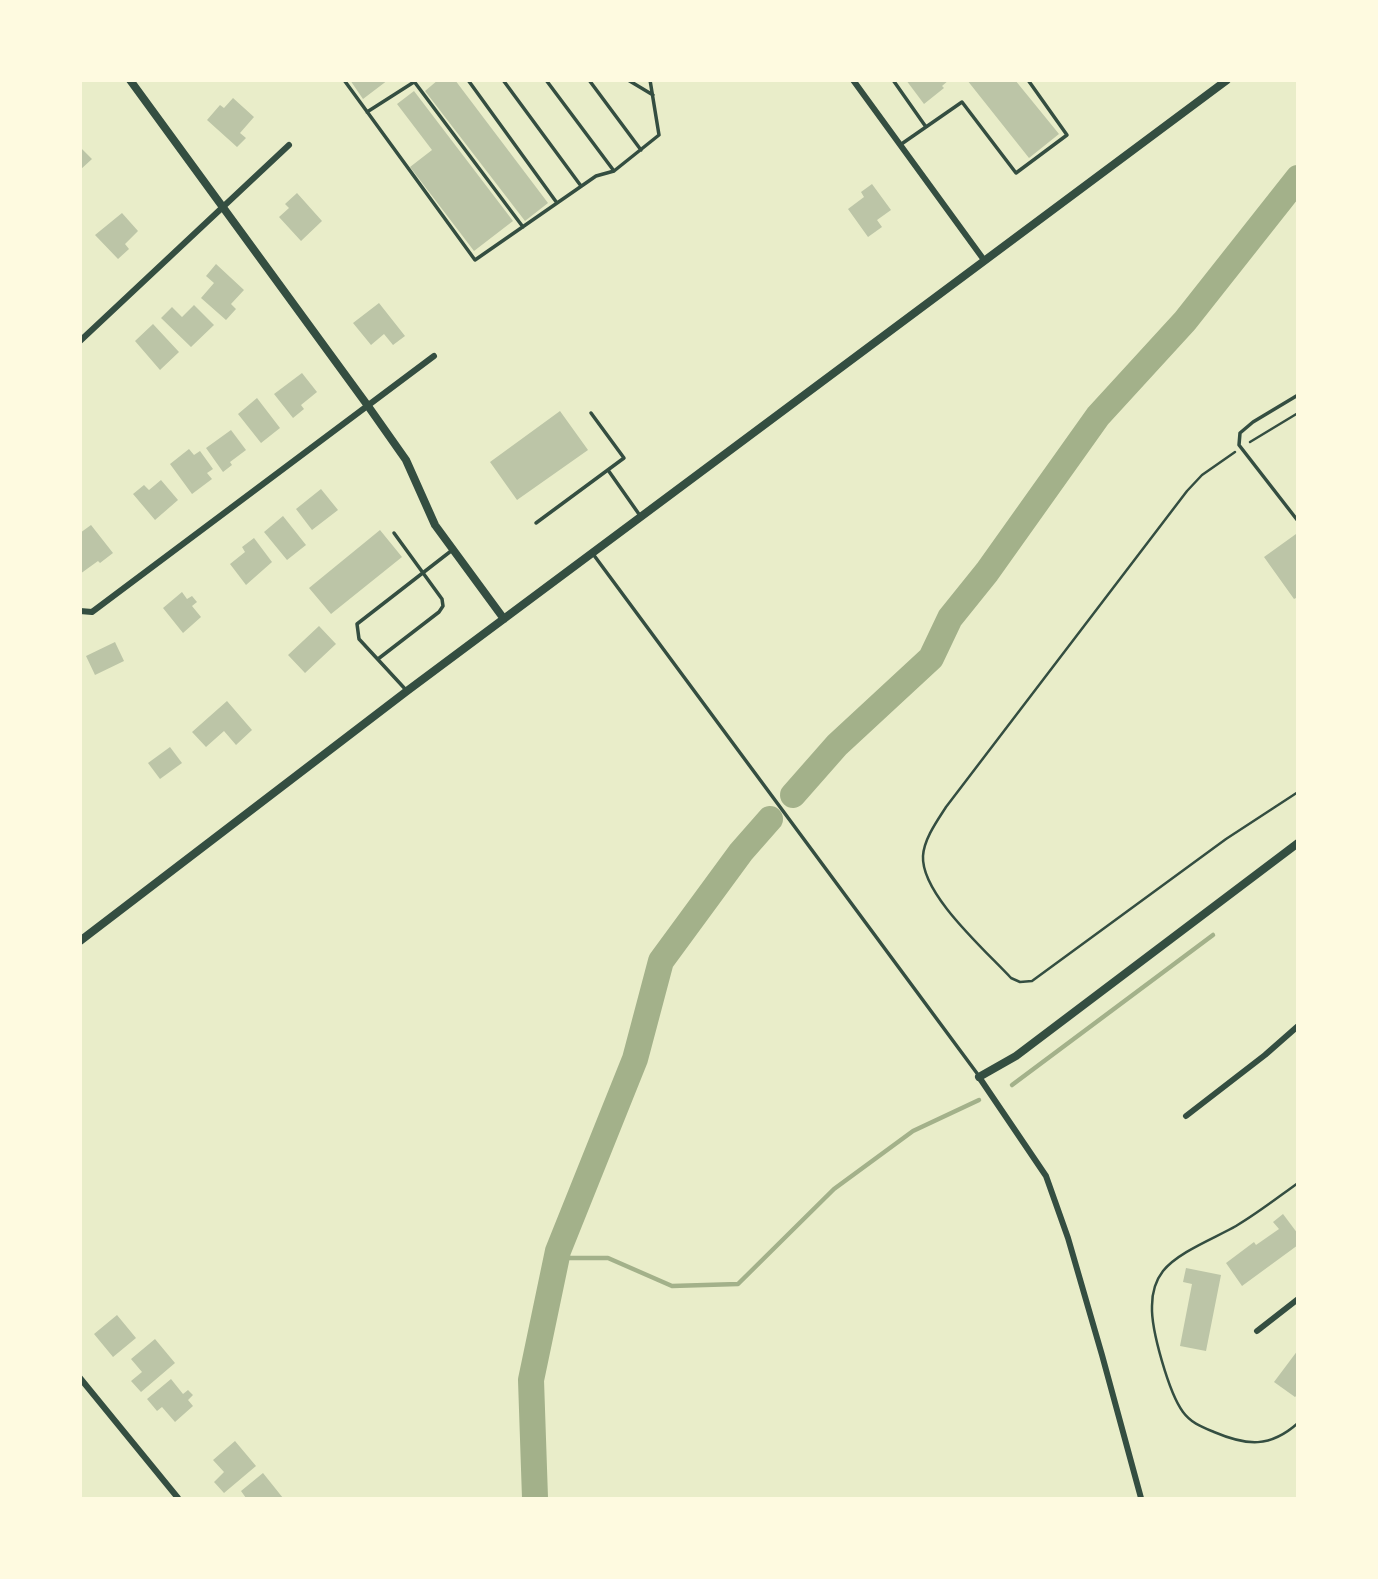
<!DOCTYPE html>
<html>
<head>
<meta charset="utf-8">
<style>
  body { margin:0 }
  #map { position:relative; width:1378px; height:1579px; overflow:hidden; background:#e9edc9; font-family:Bitter,serif }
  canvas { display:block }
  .frame { position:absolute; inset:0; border:82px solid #fefae0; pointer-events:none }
</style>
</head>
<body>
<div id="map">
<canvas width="1378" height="1579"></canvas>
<div class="frame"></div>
</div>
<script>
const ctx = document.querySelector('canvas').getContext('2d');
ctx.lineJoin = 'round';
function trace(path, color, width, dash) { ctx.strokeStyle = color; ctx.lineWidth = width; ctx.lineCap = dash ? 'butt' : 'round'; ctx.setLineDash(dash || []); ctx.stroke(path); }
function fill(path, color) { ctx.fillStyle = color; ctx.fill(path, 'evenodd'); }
trace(new Path2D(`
  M1012,1085l201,-150
  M557,1258h51l64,28 66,-2 96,-95 79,-58 66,-31`), '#a3b18a', 4.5);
trace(new Path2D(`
  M793,795l44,-50 94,-87 19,-40 37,-46 111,-156 87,-95 113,-143
  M535,1498l-4,-118 27,-129 77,-192 26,-98 80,-109 29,-33`), '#a3b18a', 26);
fill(new Path2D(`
  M350,80h38l-25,19z
  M438,80h17l93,123 -23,18 -100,-130z
  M906,80h43l-7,6 2,2 -20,16z
  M967,80h48l44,54 -30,24z
  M414,91l99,130 -39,30 -64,-84 22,-17 -35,-46z
  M233,98l21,19 -14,16 6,5 -9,9 -30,-27 13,-15 4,3z
  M80,147l12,12 -12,11z
  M872,184l19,26 -14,10 5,7 -14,10 -20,-28 16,-12 -3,-5z
  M297,193l25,28 -21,20 -22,-24 10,-9 -4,-4z
  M122,213l16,18 -13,13 4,5 -11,10 -23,-24z
  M216,264l28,26 -13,14 5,5 -10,11 -25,-22 13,-15 -8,-7z
  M379,303l26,33 -12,9 -9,-11 -13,11 -18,-22z
  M194,305l20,20 -23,22 -30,-29 11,-11 10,10z
  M153,324l26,28 -19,18 -25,-29z
  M302,373l15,19 -16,13 3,4 -11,9 -19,-24z
  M257,398l23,30 -19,15 -23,-29z
  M560,411l28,39 -71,50 -27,-38z
  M231,430l15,20 -16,12 2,3 -9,7 -17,-24z
  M189,449l5,6 6,-4 13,18 -6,4 5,6 -20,15 -22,-30z
  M161,480l17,20 -23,20 -22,-26 11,-9 5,5z
  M321,489l17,21 -26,20 -16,-21z
  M283,516l23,29 -19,15 -23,-28z
  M91,525l22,28 -13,10 -2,-2 -18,13v-41z
  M380,530l22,27 -71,57 -22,-26z
  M1296,534l2,63 -4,2 -30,-42z
  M254,538l18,24 -26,23 -16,-21 15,-12 -3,-5z
  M182,592l5,7 5,-3 5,6 -5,4 9,11 -18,16 -20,-25z
  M319,626l17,18 -31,29 -17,-18z
  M115,642l9,19 -29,14 -9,-19z
  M227,701l25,29 -16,15 -12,-14 -18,16 -14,-15z
  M170,747l12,16 -22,16 -12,-16z
  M1283,1214l15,20v11l-56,41 -16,-23 28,-21 2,3 23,-16 -6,-7z
  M1186,1268l35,7 -15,76 -26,-5 12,-62 -9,-2z
  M117,1315l19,23 -23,19 -19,-23z
  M155,1339l20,24 -34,29 -10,-11 11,-9 -11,-13z
  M1298,1350v44l-3,3 -21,-15z
  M171,1379l12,15 5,-4 5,5 -5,5 5,6 -18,16 -13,-15 -5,4 -10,-12z
  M235,1441l21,25 -32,27 -10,-11 10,-10 -11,-12z
  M263,1473l20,25h-37l-5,-7z`), '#bcc5a7');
trace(new Path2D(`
  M1250,442l48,-29
  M1235,452l-33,23 -15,16 -241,316c-9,14 -22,32 -23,49 -2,38 62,94 88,122l9,4 12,-1 194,-142 72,-47
  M1298,1183c-21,15 -40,30 -62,43 -21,12 -58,26 -73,45 -7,9 -11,22 -11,35 -1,24 17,87 31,106 8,11 19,15 31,20 33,14 56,16 84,-9`), '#344e41', 2.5);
trace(new Path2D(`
  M344,80l131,180 121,-84 18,-5 45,-36 -9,-55
  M413,80l110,147
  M468,80l89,123
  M503,80l78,106
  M546,80l68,91
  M589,80l52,70
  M628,80l25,15
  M893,80l33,47
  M367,112l47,-30
  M900,145l62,-43 54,71 51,-38 -39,-55
  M1298,395l-45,27 -13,11 -1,12 59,76
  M608,470l33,47
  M536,523l88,-65 -33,-45
  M593,554l386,522
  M378,659l61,-47 4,-6 -1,-7 -48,-66
  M407,691l-48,-52 -2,-15 94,-73`), '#344e41', 3.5);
trace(new Path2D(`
  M853,80l131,180
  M80,341l209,-196
  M80,611l12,1 342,-256
  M979,1077l67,99 22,62 34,117 39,143
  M1186,1116l79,-61 33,-29
  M1257,1331l41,-32
  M80,1378l98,120`), '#344e41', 6);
trace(new Path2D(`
  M130,80l238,326 38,54 29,65 69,94
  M80,941l327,-250 820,-611
  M979,1077l37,-21 282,-213`), '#344e41', 8);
</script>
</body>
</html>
